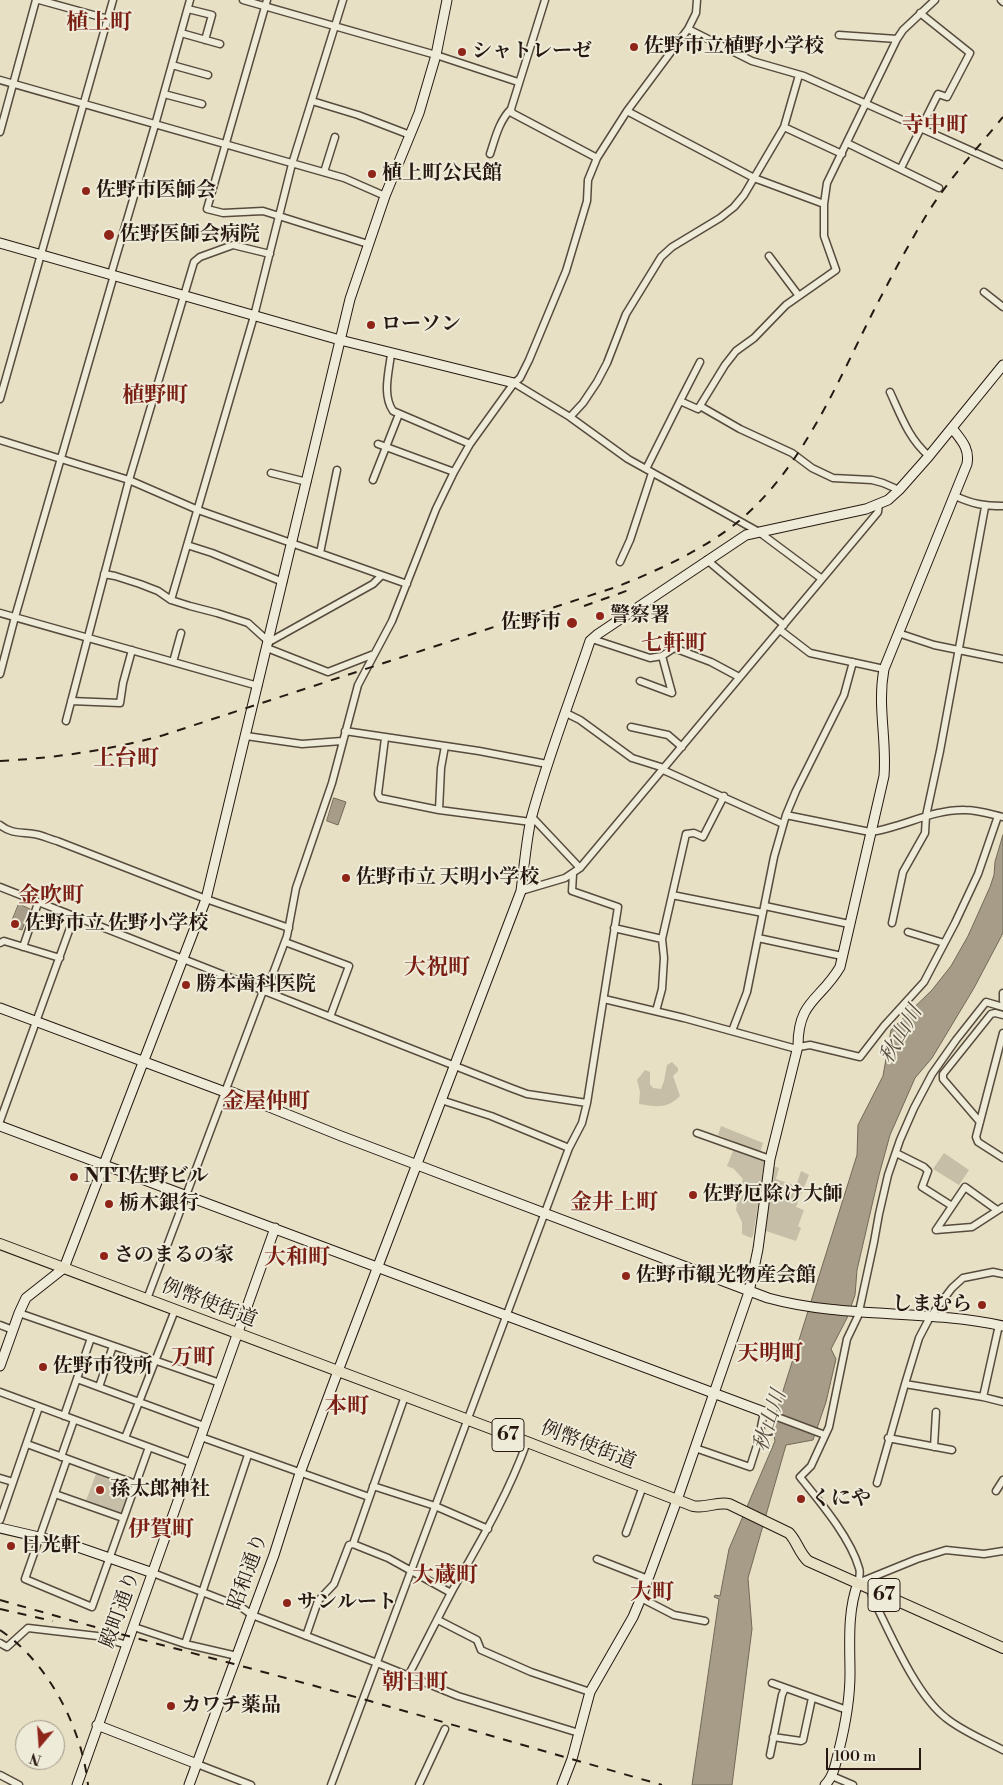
<!DOCTYPE html>
<html>
<head>
<meta charset="utf-8">
<style>
  body { margin:0 }
  #map { position:relative; width:1003px; height:1785px; overflow:hidden; background:#e7e0c4; font-family:"Libre Bodoni",serif }
  canvas { display:block }
  .north { position:absolute; left:15px; top:1720px; width:50px; height:50px; box-sizing:border-box; background:#efebd9; border:1px solid #9f9789; border-radius:50%; rotate:198deg; font-size:14px; font-weight:700; line-height:20px; text-align:center; color:#271912 }
  .north::after { content:''; display:block; margin:auto; width:18px; height:22px; background:#8f2418; clip-path:polygon(50% 0,100% 100%,50% 72%,0 100%) }
  .scale { position:absolute; left:826px; top:1748px; width:95px; height:22px; box-sizing:border-box; border:2px solid #271912; border-top:0; padding-left:6px; font-size:15px; line-height:18px; white-space:nowrap; color:#271912; -webkit-text-stroke:4px #efebd9; paint-order:stroke }
</style>
</head>
<body>
<div id="map">
<canvas width="1003" height="1785"></canvas>
<div class="north">N</div>
<div class="scale">100 m</div>
</div>
<script>
const ctx = document.querySelector('canvas').getContext('2d');
ctx.lineJoin = 'round';
function fill(path, color) { ctx.fillStyle = color; ctx.fill(path, 'evenodd'); }
function trace(path, color, width, dash) { ctx.strokeStyle = color; ctx.lineWidth = width; ctx.lineCap = dash ? 'butt' : 'round'; ctx.setLineDash(dash || []); ctx.stroke(path); }
function drawText(font, color, halo, rows, align = 'center') {
  ctx.font = font + ' "Libre Bodoni","Noto Serif JP",serif'; ctx.lineWidth = 4; ctx.setLineDash([]); ctx.textBaseline = 'middle'; ctx.strokeStyle = halo; ctx.fillStyle = color; for (const [text, x, y, turn = 0] of rows) {
    ctx.save(); ctx.translate(x, y); ctx.rotate((+turn || 0) * Math.PI / 180); ctx.textAlign = isNaN(turn) ? turn : align; if (halo) ctx.strokeText(text, 0, 0); ctx.fillText(text, 0, 0); ctx.restore();
  }
}
fill(new Path2D(`
  M672,1062l6,6v3l-5,5 7,20c-13,13 -23,11 -41,8l1,-12 -3,-12 8,-10 5,2v12l3,4 8,1 3,-8 3,-16z
  M721,1126l42,17 -4,13 6,3 -12,77 -2,2 -9,-4v-12l-6,-12 1,-7 7,-9 1,-7 -3,-5 1,-3 -9,-10 -7,-3 8,-20 -2,-5 -15,-6z
  M944,1153l25,17 -10,15 -26,-16z
  M773,1166l6,2 -3,11 20,7 5,-15 8,4 -13,32 8,3 -6,16 3,2 -5,13 -33,-11z
  M96,1474l34,14 -8,29 -37,-14z`), '#c6bea6');
const water = new Path2D(`
  M334,798l12,4 -8,23 -11,-4z
  M1003,835v98l-29,55 -42,70 -17,20 -25,57 -11,40 -22,95 -2,25 -8,23 -16,31 5,10 -10,43 -13,38 -27,5 -38,133 4,51 -20,156h-40l27,-186 -5,-2 1,-2 5,1 9,-47 46,-108 -3,-15 85,-271 1,-30 25,-49 8,-46 41,-40 19,-24 17,-30 22,-49 4,-12 1,-13z
  M19,904l11,5 -8,21 -12,-4z`);
fill(water, '#a69c87');
trace(water, '#736858', 1);
const street = new Path2D(`
  M39,0l69,19
  M243,0l193,55 82,27
  M267,0l-60,209 16,4 40,-2 105,33
  M545,0l-34,109 1,4 85,45
  M697,0l-1,13 -8,16 64,32 52,15 199,89
  M1001,0l2,2
  M188,9l24,6 -7,25
  M181,33l39,11
  M839,35l58,4
  M172,65l36,10
  M0,80l344,98 41,18
  M164,94l38,10
  M312,101l46,14 52,20
  M627,111l127,67 70,26
  M784,127l58,27
  M0,132l36,-132
  M847,143l92,45
  M490,154c5,-15 9,-33 21,-45
  M901,168l37,-74 9,3 23,-44 -50,-40
  M324,172l11,-35
  M769,256l30,40
  M111,274l44,-149 35,-125
  M984,292l19,15
  M391,354c-2,18 -9,41 2,57l77,33
  M514,383l56,34 58,42 131,73 63,47
  M890,392c11,24 19,47 39,64
  M0,399l113,-399
  M680,401l20,-39
  M700,406l40,23 52,24 20,15 21,10 39,2 11,3 16,7
  M570,417l13,-14 14,-21 10,-19 19,-49 35,-57 11,-10 48,-29 14,-11 10,-12 40,-68 15,-52
  M0,440l129,40 69,30 209,74
  M378,444l76,28
  M646,469l34,-68 18,8 27,-44 11,-14 18,-13 32,-33 50,-35 -12,-34v-32l3,-21 70,-144 6,-9 32,-30
  M271,473l36,9
  M373,480l26,-66
  M955,496c18,8 28,10 48,10
  M187,545l25,8 71,29
  M320,553l17,-83
  M707,560l77,65
  M620,562l10,-22 22,-67
  M104,574l11,2 25,8 18,7 13,9 19,6 27,7 31,10 21,19 104,-58 8,-8
  M171,600l83,-284 38,-152 51,-164
  M0,613l258,73
  M780,630l30,23 74,16
  M898,633l36,12 69,14
  M592,639l58,19 12,-2 12,-8 37,14 28,15
  M267,648l61,24 46,-18
  M173,662l8,-29
  M0,674l15,-57 99,-342
  M640,681l32,12 -10,-37
  M71,701l49,2 3,-20 9,-33
  M566,713l14,7 52,38 32,10
  M66,721l63,-241 65,-218 6,-5 33,-12 37,9
  M631,727l37,8 14,12
  M345,731l134,20 68,13
  M246,736l56,8 40,-3
  M385,738l-7,56 2,4 59,12 92,12
  M663,770l120,54
  M439,810l2,-42 4,-22
  M786,815l10,-24 48,-96 9,-33
  M532,817l48,51
  M0,825c11,9 21,7 34,9 8,1 15,5 23,7l149,58 83,29
  M0,887l511,201 16,6 60,9
  M521,891l44,-13 15,-10 298,-356 1,-8
  M672,895l91,18
  M765,906l84,18
  M892,923l11,-51 22,-39 1,-17 14,-65 45,-244
  M614,928l48,11
  M908,932l36,11
  M758,938l84,18
  M285,942l64,24 -19,51
  M0,943l4,-2 56,17
  M23,947l15,-44
  M266,992l21,-56 9,-48 36,-105 26,-98 34,-64 44,-112 18,-37 16,-28 44,-61 6,-5 9,-18 37,-89 21,-70 1,-21 9,-22 30,-47 61,-82
  M1003,993v8
  M604,999l80,19 109,30 17,-3 50,12 24,-31 40,-44 31,-59 23,-49 20,-58
  M656,1011l6,-22 2,-31 -2,-19 24,-105 8,-1 9,4 21,-41
  M732,1031l15,-39 27,-135 12,-42 84,17c32,-4 62,-23 95,-22 13,0 25,4 38,7
  M1003,1033l-27,104 2,5 25,16
  M441,1100l50,16 78,32
  M0,1121l74,-204
  M980,1122l-37,-43v-5l48,-60 4,-1 8,2
  M697,1133l73,26
  M896,1153l28,14 4,4 -6,16 30,19
  M936,1230l29,-43 32,23
  M936,1230l36,-3 31,-20
  M147,1299l116,-308
  M19,1313l201,70
  M0,1325l13,5
  M77,1379l127,47
  M905,1384l78,13 20,5
  M99,1387l14,-41
  M0,1392l192,71
  M983,1397l16,-72
  M64,1416l27,-78
  M201,1437l168,60
  M125,1438l50,-128
  M888,1438l64,12
  M27,1444l109,40
  M934,1447l2,-35
  M695,1448l55,19 8,-25 6,-30 61,23
  M61,1457l13,-37
  M67,1459l-42,120 67,28 57,-160
  M0,1478l13,4
  M877,1483l28,-99 14,-46 11,-21 22,-29 11,-10 30,-6 10,2
  M373,1486l62,20 53,23
  M996,1491l7,-11
  M55,1494l68,24
  M0,1520l39,-113
  M626,1533l17,-47
  M353,1544l35,14 63,35
  M597,1559l51,20
  M153,1573l88,34 11,8 125,48 81,33 121,37
  M858,1583c1,-5 3,-10 1,-15 -9,-31 -39,-66 -59,-91l11,-11 18,-39 18,-88 11,-23 16,-74 5,-28 9,-39 12,-35 14,-32 18,-34 24,-34 30,-38 17,5
  M858,1583l59,-24 29,-9 38,4 19,-3
  M870,1589l3,10c17,34 43,96 73,119 16,13 38,22 57,32
  M641,1598l33,17 31,6
  M438,1620l39,20 4,10 50,22 59,20
  M134,1627l51,17 52,12
  M306,1636l12,-35 16,-17 15,-39 4,-1 52,-148
  M0,1643l7,4 21,-19 69,8 30,9
  M185,1644l63,-189
  M408,1676c15,-28 29,-57 44,-85 28,-49 56,-96 75,-149
  M772,1683l75,27
  M773,1737l28,4 2,-1 9,-42
  M770,1755l12,-60 3,-7
  M197,1764l54,21
  M0,1775l19,10
  M832,1776l21,9
  M331,1785l238,-637 13,-25 5,-20 31,-196 -46,-16 1,-17
  M419,1785l26,-56`);
const secondary = new Path2D(`
  M0,243l340,97 174,43
  M0,1008l225,84h7l109,44 427,162c76,21 158,11 235,28
  M0,1126l764,286
  M0,1366l19,-53 7,-15 38,-30 142,-369 144,-600 35,-103 34,-83 17,-58 11,-55
  M0,1528l69,16 84,29
  M97,1725l100,39
  M77,1785l198,-557
  M189,1785l85,-230 26,-82 38,-102 183,-480c3,-23 5,-48 10,-72 16,-60 39,-118 59,-178l8,-7 148,-99 120,-26 22,-9 11,-10 30,-34 74,-91
  M562,1785l10,-26 18,-67 43,-75 8,-19 36,-98 72,-208 9,-43 12,-90 28,-113c0,-46 23,-46 42,-79l44,-191c3,-37 -7,-70 0,-107l83,-205c3,-16 -6,-24 -15,-36
  M825,1785c9,-9 11,-23 14,-35 6,-24 11,-51 11,-76 0,-30 -3,-62 8,-91`);
const primary = new Path2D(`
  M0,1244l527,198 166,64c12,3 24,-5 36,-2l60,29c8,8 10,20 19,28l195,87`);
trace(street, '#574b3e', 9);
trace(secondary, '#271912', 11);
trace(primary, '#271912', 12);
trace(street, '#efebd9', 6);
trace(secondary, '#efebd9', 9);
trace(primary, '#e7e0c4', 10);
trace(new Path2D(`
  M584,606l45,-16
  M0,761c56,-3 110,-11 164,-26l452,-148c41,-16 89,-38 123,-66 64,-54 97,-136 134,-209 16,-31 33,-63 51,-93 22,-37 52,-69 79,-102
  M0,1600l109,31 125,33 129,35 299,86
  M0,1609l53,12
  M0,1630c48,32 82,98 88,155`), '#271912', 2, [9, 9]);
for (const [x, y, r, color] of [
  [634,47,5,"#8f2418"],
  [462,52,5,"#8f2418"],
  [372,174,5,"#8f2418"],
  [86,191,5,"#8f2418"],
  [109,235,6,"#8f2418"],
  [371,325,5,"#8f2418"],
  [600,616,5,"#8f2418"],
  [572,623,6,"#8f2418"],
  [346,878,5,"#8f2418"],
  [15,924,5,"#8f2418"],
  [186,985,5,"#8f2418"],
  [74,1177,5,"#8f2418"],
  [693,1195,5,"#8f2418"],
  [109,1204,5,"#8f2418"],
  [104,1256,5,"#8f2418"],
  [626,1276,5,"#8f2418"],
  [982,1305,5,"#8f2418"],
  [43,1367,5,"#8f2418"],
  [100,1490,5,"#8f2418"],
  [801,1499,5,"#8f2418"],
  [11,1546,5,"#8f2418"],
  [287,1603,5,"#8f2418"],
  [171,1706,5,"#8f2418"]
]) { const dot = new Path2D(); dot.arc(x, y, r, 0, 2 * Math.PI); ctx.fillStyle = color; ctx.fill(dot); trace(dot, '#efebd9', 2); }
for (const [x, y, w] of [
  [508,1435,32],
  [884,1595,32]
]) { const box = new Path2D(); box.roundRect(x - w / 2, y - 16.5, w, 33, 4); ctx.fillStyle = '#efebd9'; ctx.fill(box); trace(box, '#271912', 1); }
drawText('bold 19px', '#271912', null, [
  ["67",508,1435],
  ["67",884,1595]
]);
drawText('bold 20px', '#271912', '#efebd9', [
  ["佐野市立植野小学校",644,47],
  ["シャトレーゼ",472,52],
  ["植上町公民館",382,174],
  ["佐野市医師会",96,191],
  ["佐野医師会病院",120,235],
  ["ローソン",381,325],
  ["警察署",610,616],
  ["佐野市",561,623,"right"],
  ["佐野市立 天明小学校",356,878],
  ["佐野市立 佐野小学校",25,924],
  ["勝本歯科医院",196,985],
  ["NTT佐野ビル",84,1177],
  ["佐野厄除け大師",703,1195],
  ["栃木銀行",119,1204],
  ["さのまるの家",114,1256],
  ["佐野市観光物産会館",636,1276],
  ["しまむら",972,1305,"right"],
  ["佐野市役所",53,1367],
  ["孫太郎神社",110,1490],
  ["くにや",811,1499],
  ["日光軒",21,1546],
  ["サンルート",297,1603],
  ["カワチ薬品",181,1706]
], 'left');
drawText('20px', '#271912', '#efebd9', [
  ["例幣使街道",209,1304,21],
  ["例幣使街道",588,1446,21],
  ["昭和通り",249,1572,-70],
  ["殿町通り",121,1610,-70]
]);
drawText('italic 21px', '#5a4d41', '#efebd9', [
  ["秋山川",902,1035,-60],
  ["秋山川",771,1421,-72]
]);
drawText('bold 22px', '#7a1f14', '#efebd9', [
  ["植上町",99,24],
  ["寺中町",935,127],
  ["植野町",155,397],
  ["七軒町",674,645],
  ["上台町",126,760],
  ["金吹町",51,897],
  ["大祝町",437,969],
  ["金屋仲町",266,1103],
  ["金井上町",614,1204],
  ["大和町",297,1259],
  ["天明町",770,1355],
  ["万町",193,1359],
  ["本町",347,1408],
  ["伊賀町",161,1531],
  ["大蔵町",445,1577],
  ["大町",652,1594],
  ["朝日町",415,1684]
]);
</script>
</body>
</html>
